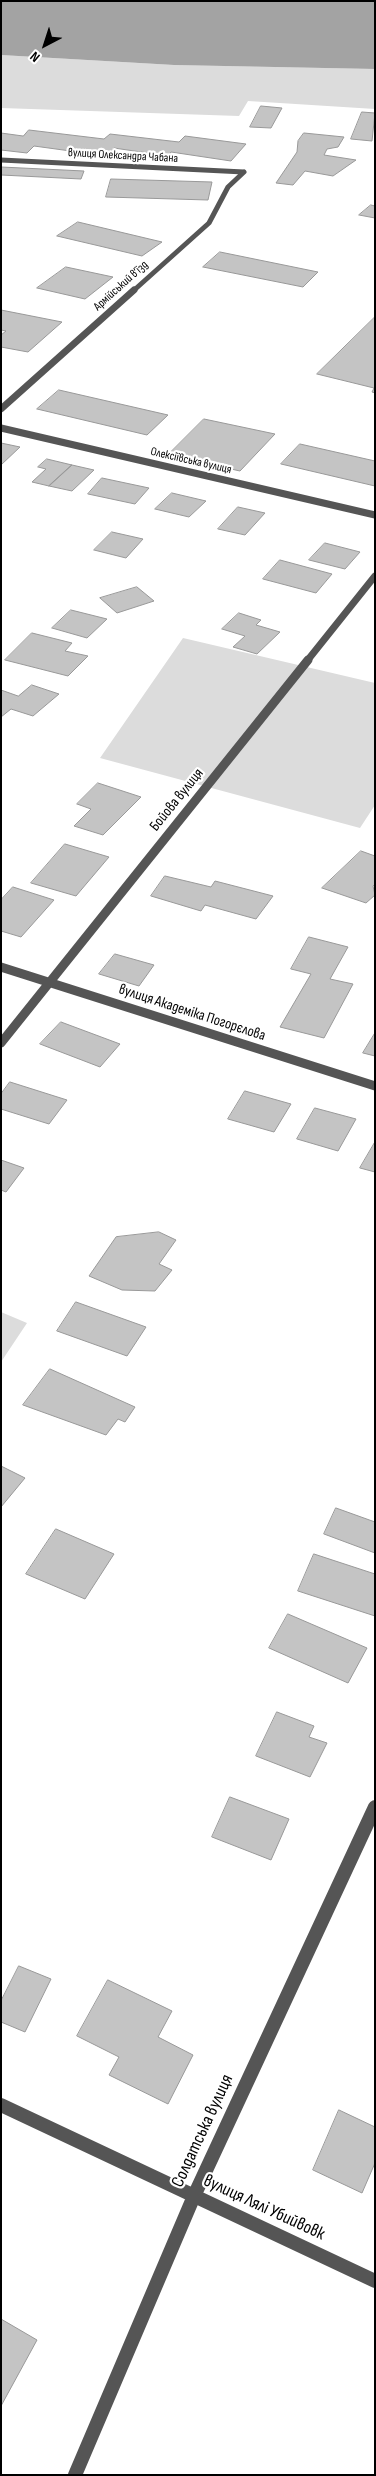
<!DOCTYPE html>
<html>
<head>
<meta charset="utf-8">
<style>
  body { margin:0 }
  #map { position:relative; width:376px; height:2476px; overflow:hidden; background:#fff; font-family:"Sofia Sans Condensed",sans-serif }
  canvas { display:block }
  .frame { position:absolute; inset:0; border:2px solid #000; pointer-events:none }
  .north { position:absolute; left:20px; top:20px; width:50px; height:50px; -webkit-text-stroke:4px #fff; paint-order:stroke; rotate:220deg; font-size:14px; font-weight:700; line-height:20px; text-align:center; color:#000 }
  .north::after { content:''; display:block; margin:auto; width:18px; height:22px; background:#000; clip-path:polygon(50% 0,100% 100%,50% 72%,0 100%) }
</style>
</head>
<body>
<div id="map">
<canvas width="376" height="2476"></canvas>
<div class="frame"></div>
<div class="north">N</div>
</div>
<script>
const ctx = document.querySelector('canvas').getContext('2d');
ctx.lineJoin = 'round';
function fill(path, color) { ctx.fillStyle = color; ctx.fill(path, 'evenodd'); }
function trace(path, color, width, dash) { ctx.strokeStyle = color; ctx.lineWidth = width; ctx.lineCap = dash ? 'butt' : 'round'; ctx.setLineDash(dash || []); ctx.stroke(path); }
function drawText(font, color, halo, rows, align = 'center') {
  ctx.font = font + ' "Sofia Sans Condensed",sans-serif'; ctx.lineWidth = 4.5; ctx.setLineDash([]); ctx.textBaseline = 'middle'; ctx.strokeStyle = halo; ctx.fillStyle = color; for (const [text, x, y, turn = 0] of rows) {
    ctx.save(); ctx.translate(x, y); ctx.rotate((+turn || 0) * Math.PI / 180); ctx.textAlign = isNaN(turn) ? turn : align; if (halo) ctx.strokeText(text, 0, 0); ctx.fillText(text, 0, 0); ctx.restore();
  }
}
fill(new Path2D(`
  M1,55l173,10 201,4v40l-127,-8 -9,15 -238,-8z
  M183,638l192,45v122l-15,23 -260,-70z
  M1,1312l26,11 -26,39z`), '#dcdcdc');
fill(new Path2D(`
  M1,1h374v68l-201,-4 -173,-10z`), '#a3a3a3');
const building = new Path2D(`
  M261,106l21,2 -11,20 -21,-1z
  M362,112l13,1 -3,28 -21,-2z
  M29,130l75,9 6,-5 69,8 6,-6 61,8 -15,17 -60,-9 -3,4 -54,-8 -7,8 -73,-10 -7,7 -26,-3v-17l22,3z
  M304,133l40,4 -6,10 -11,2 -3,6 32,5 -23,16 -28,-5 -12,14 -17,-2 21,-31 1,-11z
  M1,167l83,4 -3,8 -80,-4z
  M111,179l101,3 -4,18 -102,-3z
  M371,205l4,1v12l-16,-3z
  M78,222l84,20 -20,14 -85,-20z
  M220,252l98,20 -15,15 -100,-20z
  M66,267l47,10 -28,22 -48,-11z
  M1,310l61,12 -34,30 -27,-5v-12l5,-4 -5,-1z
  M375,317v76l-3,-1 2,-4 -57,-14z
  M59,390l109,25 -21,20 -110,-26z
  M204,419l71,15 -35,37 -72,-16z
  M1,443l19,4 -19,18z
  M300,444l75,17v25l-94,-22z
  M47,459l25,6 -23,21 -17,-4 14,-13 -8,-2z
  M72,465l22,5 -22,21 -23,-5z
  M102,478l47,10 -14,16 -47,-10z
  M172,493l34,8 -17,16 -34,-8z
  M238,507l27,6 -20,22 -27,-6z
  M112,532l31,7 -17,19 -32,-8z
  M325,543l35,9 -15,17 -36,-9z
  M280,560l52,14 -16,19 -53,-14z
  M137,587l17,14 -37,12 -17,-15z
  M71,610l36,9 -20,19 -35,-10z
  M239,613l22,7 -5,5 24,7 -23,22 -24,-7 12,-11 -23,-7z
  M32,633l40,10 -7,8 23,5 -20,20 -63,-16z
  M32,685l27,9 -26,22 -22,-7 -10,8v-27l17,6z
  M98,783l43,14 -38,38 -29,-9 17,-17 -14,-5z
  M65,844l44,13 -33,39 -45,-13z
  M361,851l14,5v28l-2,2 2,9 -9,8 -44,-15z
  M165,876l46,11 4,-6 58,15 -17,23 -51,-14 -4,6 -50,-15z
  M13,887l41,13 -33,37 -20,-6v-31z
  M309,937l39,10 -18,32 23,5 -29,54 -44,-11 31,-53 -20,-5z
  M115,954l39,11 -15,21 -40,-12z
  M61,1022l59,22 -20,23 -60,-23z
  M375,1033v23l-12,-3z
  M10,1082l57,18 -18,24 -48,-15v-15z
  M245,1091l46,13 -17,28 -46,-13z
  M315,1108l41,11 -18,32 -41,-12z
  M375,1142v30l-15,-4z
  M1,1160l23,8 -18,24 -5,-2z
  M159,1232l17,8 -17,24 13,6 -17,21 -33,-1 -33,-14 27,-39z
  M76,1302l70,25 -19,29 -70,-25z
  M50,1369l85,38 -10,15 -7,-3 -12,16 -83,-30z
  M1,1466l24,12 -24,29z
  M336,1508l39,14v31l-51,-19z
  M56,1529l58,25 -29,45 -59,-25z
  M314,1554l61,20v42l-77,-25z
  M288,1614l79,34 -19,35 -79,-35z
  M277,1712l37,14 -5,11 18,6 -17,34 -54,-21z
  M230,1797l59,22 -18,41 -59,-23z
  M19,1966l32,13 -26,53 -24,-10v-21z
  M108,1980l64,31 -14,26 35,18 -25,49 -59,-29 10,-18 -42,-21z
  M339,2110l36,17v36l-13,30 -49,-23z
  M1,2319l36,21 -36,66z`);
fill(building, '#c4c4c4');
trace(building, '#999', 1);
trace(new Path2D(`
  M1,160l243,12
  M132,292l77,-69 19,-36 16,-15`), '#555', 5);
trace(new Path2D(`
  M1,409l133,-119
  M307,661l68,-85`), '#555', 7);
trace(new Path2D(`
  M1,967l374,119
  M1,1043l307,-383`), '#555', 9);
trace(new Path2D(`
  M1,2105l374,176
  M75,2475l119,-279 181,-389`), '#555', 14);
trace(new Path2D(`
  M1,428l374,87`), '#555', 7);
drawText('12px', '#000', '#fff', [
  ["вулиця Олександра Чабана",123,156,3],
  ["Армійський в’їзд",121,286,-42],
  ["Олексіївська вулиця",191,461,13]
]);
drawText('15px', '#000', '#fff', [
  ["Бойова вулиця",177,800,-51],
  ["вулиця Академіка Погорєлова",192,1013,18]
]);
drawText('18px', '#000', '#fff', [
  ["Солдатська вулиця",203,2131,-65],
  ["вулиця Лялі Убийвовк",264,2208,25]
]);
</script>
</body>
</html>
